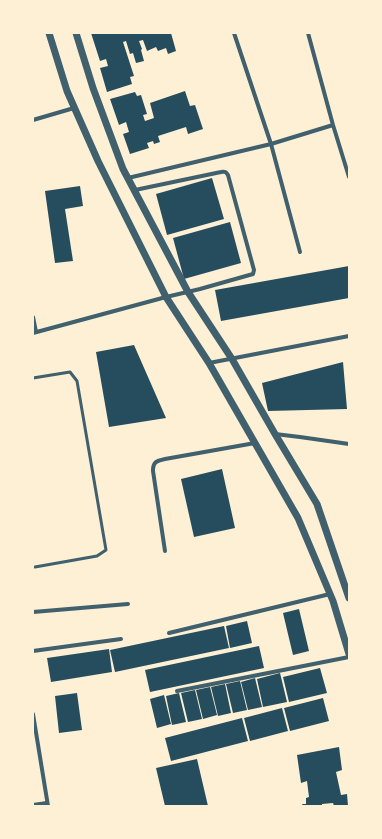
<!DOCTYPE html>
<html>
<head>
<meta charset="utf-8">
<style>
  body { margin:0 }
  #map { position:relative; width:382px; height:839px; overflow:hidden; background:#fdf0d5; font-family:Ubuntu,sans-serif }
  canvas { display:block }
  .frame { position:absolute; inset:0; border:34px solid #fdf0d5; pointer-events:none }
</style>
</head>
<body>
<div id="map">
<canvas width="382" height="839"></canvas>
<div class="frame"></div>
</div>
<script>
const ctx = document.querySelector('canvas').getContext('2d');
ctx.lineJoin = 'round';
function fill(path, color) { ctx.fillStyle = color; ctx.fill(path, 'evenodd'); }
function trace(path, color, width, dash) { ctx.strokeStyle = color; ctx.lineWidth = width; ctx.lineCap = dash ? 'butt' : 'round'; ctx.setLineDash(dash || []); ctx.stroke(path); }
fill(new Path2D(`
  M91,33h80l5,18 -8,3 -2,-6 -8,3 -2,-4 -9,4 -4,-11 -4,1 3,8 -1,1 3,11 -8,2 -3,-10 -3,1 -4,-13 -3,1 11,34 -4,1 2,7 -25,8 -7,-24 8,-2 -2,-7 -6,2z
  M185,91l5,15 5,-1 8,24 -15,5 -2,-7 -28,9 2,6 -6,2 -1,-3 -6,2 2,5 -19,6 -7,-20 6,-2 -3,-10 -7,3 -9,-26 25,-7 2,4 4,-1 6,19 -4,1 2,6 9,-3 -4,-15z
  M212,178l12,41 -57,16 -11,-41z
  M80,186l3,20 -18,3 8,52 -18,2 -10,-72z
  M230,222l11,41 -57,16 -11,-41z
  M349,266v32l-128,23 -6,-31z
  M134,345l32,73 -57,9 -13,-75z
  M343,362l4,47 -79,2 -6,-28z
  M222,469l13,59 -41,9 -13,-58z
  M299,609l10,42 -16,4 -10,-42z
  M247,621l5,22 -22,5 -4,-22z
  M224,626l5,22 -114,24 -5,-22z
  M259,646l5,22 -114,24 -5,-22z
  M109,649l3,23 -61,10 -4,-24z
  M320,668l7,25 -38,9 -6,-25z
  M280,673l7,29 -24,5 -6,-28z
  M255,678l7,29 -14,3 -7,-28z
  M240,681l7,29 -14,3 -7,-29z
  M225,684l6,29 -13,3 -7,-29z
  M210,687l7,28 -14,4 -7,-29z
  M195,690l7,29 -14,3 -7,-29z
  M77,693l5,37 -23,3 -4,-37z
  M179,693l7,29 -14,3 -6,-29z
  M164,695l7,29 -14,4 -7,-29z
  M323,698l6,23 -39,10 -6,-23z
  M282,708l6,23 -38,10 -6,-23z
  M242,718l6,23 -77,20 -6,-23z
  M339,747l3,23 -6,2 5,23 6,-1 1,12h-14l-1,-3 -11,1v2h-19l-1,-2h4v-6l3,-1 -2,-16 -6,2 -4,-28z
  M197,759l11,47h-43l-9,-38z`), '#264d5e');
trace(new Path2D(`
  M33,378l37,-6 7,9 29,169 -9,6 -62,11`), '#3f606c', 3);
trace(new Path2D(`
  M308,33l25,92 16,52
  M33,120l41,-12
  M128,178l143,-34 -37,-111
  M300,252l-29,-108 62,-19
  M33,317l3,15
  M33,333l133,-36 34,-8 53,-15 1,-4 -26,-95c-2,-3 -3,-4 -7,-3l-86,18
  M209,363l140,-27
  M275,434l25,3 49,7
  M165,551l-12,-80c0,-9 3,-10 12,-12l90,-16
  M33,612l95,-8
  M169,633l161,-39
  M33,651l88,-12
  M177,691l172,-34
  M33,714l15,92
  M33,805l14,-2`), '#3f606c', 4);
trace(new Path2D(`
  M49,33l18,58 31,70 68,136 43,66 89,155 35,83 16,53
  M76,33l17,55 30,81 65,123 44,67 43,75 42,70 32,94`), '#3f606c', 7);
</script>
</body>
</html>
